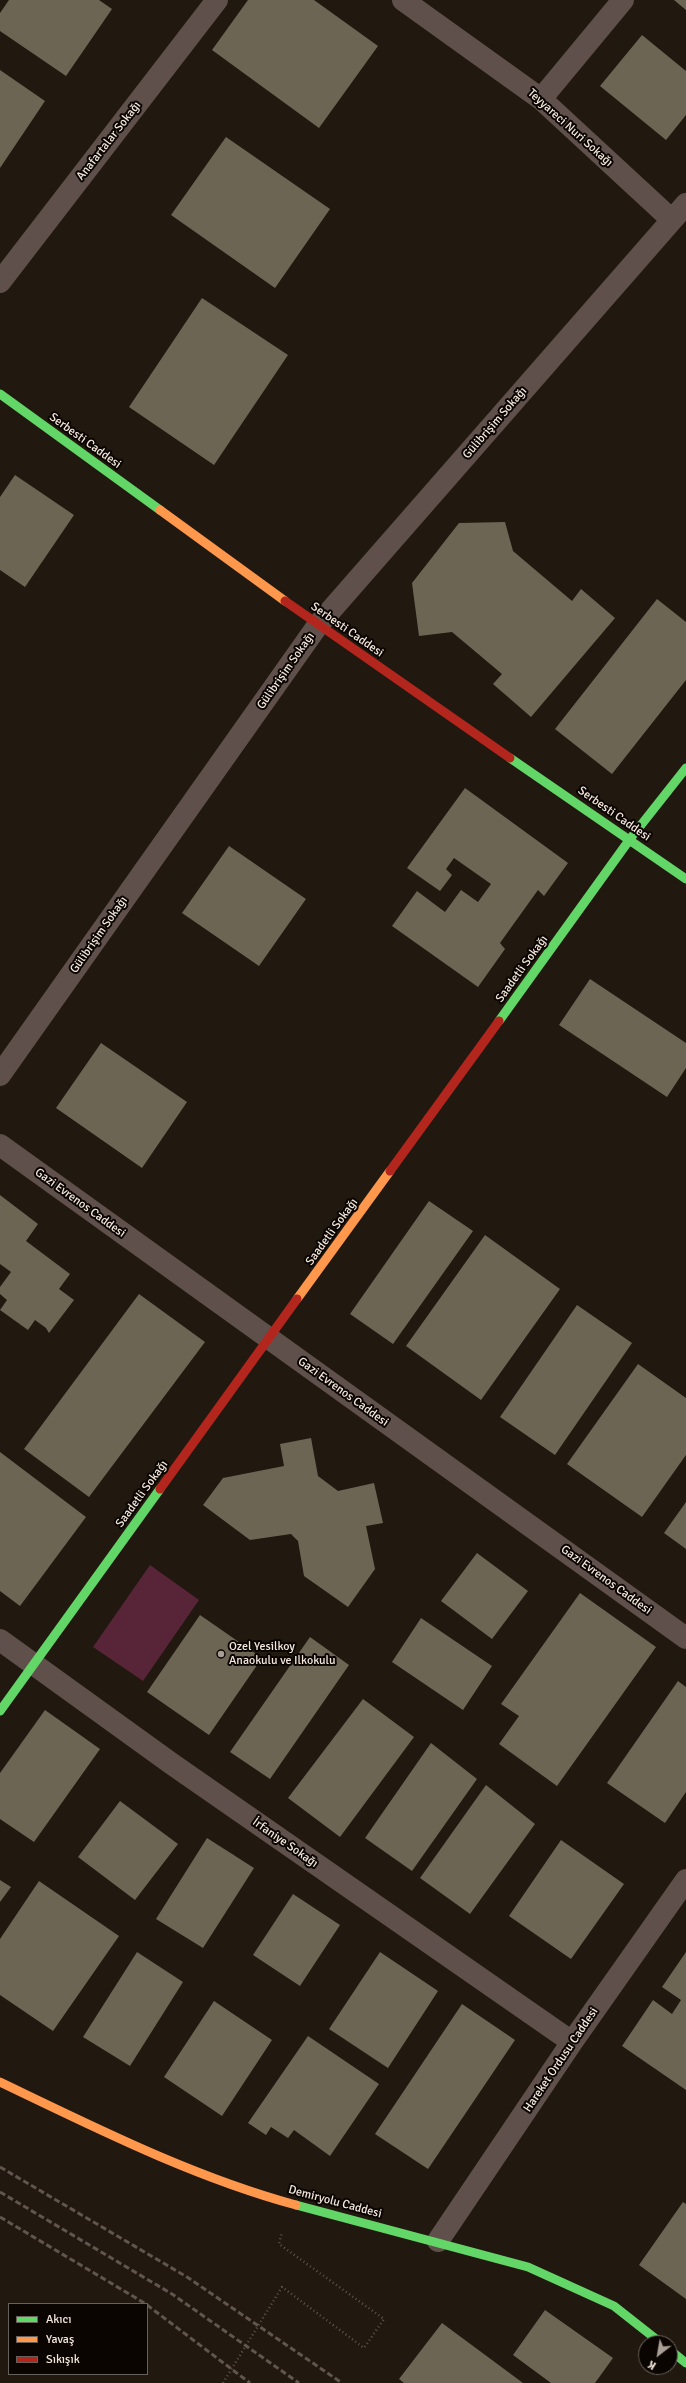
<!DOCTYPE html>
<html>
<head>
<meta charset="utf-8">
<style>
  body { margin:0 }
  #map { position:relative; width:686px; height:2383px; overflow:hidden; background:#21180f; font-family:Signika,sans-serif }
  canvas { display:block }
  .legend { position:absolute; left:8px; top:2303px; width:140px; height:72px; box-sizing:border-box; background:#0b0502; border:1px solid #68605a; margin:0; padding:5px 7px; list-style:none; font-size:12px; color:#f4e8de }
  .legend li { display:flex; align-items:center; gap:8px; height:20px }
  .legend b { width:20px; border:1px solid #68605a }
  .north { position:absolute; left:638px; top:2335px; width:40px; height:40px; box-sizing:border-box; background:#0b0502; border:1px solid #68605a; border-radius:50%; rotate:211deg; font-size:11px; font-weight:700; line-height:16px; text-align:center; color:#f4e8de }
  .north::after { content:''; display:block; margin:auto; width:14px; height:18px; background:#aa9f96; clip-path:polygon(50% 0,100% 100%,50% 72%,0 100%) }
</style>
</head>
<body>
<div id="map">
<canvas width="686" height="2383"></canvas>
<ul class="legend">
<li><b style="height:5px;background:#63d668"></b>Akıcı</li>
<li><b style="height:5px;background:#ff974d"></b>Yavaş</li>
<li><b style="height:5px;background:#b3261e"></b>Sıkışık</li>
</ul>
<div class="north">K</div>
</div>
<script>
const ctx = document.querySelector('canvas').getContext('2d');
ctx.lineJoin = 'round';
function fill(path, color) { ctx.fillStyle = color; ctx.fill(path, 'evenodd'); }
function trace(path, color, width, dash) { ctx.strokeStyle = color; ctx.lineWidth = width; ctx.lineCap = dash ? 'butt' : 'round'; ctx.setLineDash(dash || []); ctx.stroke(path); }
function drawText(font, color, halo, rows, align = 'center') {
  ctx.font = font + ' Signika,sans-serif'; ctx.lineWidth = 4; ctx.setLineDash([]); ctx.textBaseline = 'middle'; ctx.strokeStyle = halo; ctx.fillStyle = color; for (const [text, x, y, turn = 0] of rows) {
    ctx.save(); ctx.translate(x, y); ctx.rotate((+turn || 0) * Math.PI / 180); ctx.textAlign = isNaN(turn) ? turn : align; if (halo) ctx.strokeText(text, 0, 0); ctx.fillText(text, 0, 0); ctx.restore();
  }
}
fill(new Path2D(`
  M150,1565l49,35 -56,81 -50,-34z`), '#582538');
fill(new Path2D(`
  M9,0h90l13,9 -46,67 -66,-45v-18z
  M248,0h66l64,46 -59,82 -107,-78z
  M674,0h12v10z
  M642,35l44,36v44l-20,25 -66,-54z
  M0,70l45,31 -45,67z
  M226,137l104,72 -55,79 -104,-73z
  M202,298l86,57 -74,110 -85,-58z
  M15,475l59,40 -49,72 -25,-17v-73z
  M505,522l8,29 59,50 9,-12 34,29 -84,99 -38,-33 9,-10 -50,-42 -33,4 -7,-53 47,-60z
  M657,599l29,23v58l-74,94 -57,-45z
  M465,788l103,75 -24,33 -6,-6 -38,53 5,6 -27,38 -86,-61 25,-35 28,21 16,-22 17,12 13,-18 -37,-26 -8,11 6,6 -12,16 -33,-23z
  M229,846l77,53 -47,67 -77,-53z
  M590,979l96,64v25l-19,29 -108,-72z
  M101,1043l86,59 -45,66 -86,-60z
  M0,1195l38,29 -12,17 44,33 -11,15 15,11 -25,33 -3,-5 -11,-8 -7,10 -28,-20 7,-10 -7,-6v-7l11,-15 -11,-8z
  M429,1201l44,30 -80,113 -43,-30z
  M485,1235l75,54 -79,111 -75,-54z
  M139,1294l66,48 -116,155 -65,-48z
  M577,1305l55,38 -77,112 -55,-38z
  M638,1364l48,34v57l-44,62 -75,-53z
  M311,1438l7,38 20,15 36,-8 9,40 -17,3 9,43 -27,38 -44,-31 -6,-35 -7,-7 -41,6 -47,-35 20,-27 61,-12 -4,-22z
  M0,1452l86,65 -66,89 -20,-15z
  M686,1502v47l-22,-16z
  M477,1553l51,38 -36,48 -51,-38z
  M580,1593l76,54 -99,139 -58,-42 20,-28 -18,-12z
  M200,1615l62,43 -53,77 -62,-43z
  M421,1618l71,48 -29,44 -71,-48z
  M310,1637l39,28 -79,114 -40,-27z
  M678,1681l8,6v105l-21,31 -58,-40z
  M363,1699l51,38 -74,100 -52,-39z
  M45,1710l55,39 -66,93 -34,-23v-46z
  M431,1743l46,36 -65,92 -47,-33z
  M486,1785l49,39 -65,90 -50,-36z
  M120,1801l58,43 -43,56 -57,-43z
  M207,1838l47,30 -51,80 -47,-29z
  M561,1840l63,44 -53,75 -62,-43z
  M0,1880l11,7 -11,15z
  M39,1881l80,55 -66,95 -53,-36v-56z
  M293,1894l47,31 -40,61 -47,-31z
  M137,1952l46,30 -53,84 -47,-29z
  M380,1952l58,39 -50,77 -59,-39z
  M686,1952v138l-64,-44 31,-46 19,14 9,-14 -19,-13z
  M214,2001l58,39 -50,76 -58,-39z
  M462,2004l53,36 -87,129 -53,-35z
  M308,2036l71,48 -49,72 -36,-26 -6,8 -17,-11 -5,8 -18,-12z
  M683,2202l3,2v95l-47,-34z
  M545,2310l68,48 -18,25h-44l-38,-28z
  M442,2323l81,60h-119l-5,-4z`), '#6d6554');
trace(new Path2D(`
  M223,2383l59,-96 82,61 20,-29 -105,-75 3,-12`), '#605450', 2.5, [1, 3]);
trace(new Path2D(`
  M403,0l138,99 131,121
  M541,99l82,-99
  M0,282l217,-282
  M0,1075l318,-450 368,-421
  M0,1145l686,493
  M0,1640l172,124 400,278
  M438,2241l134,-199 114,-162`), '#5f504b', 22);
trace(new Path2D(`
  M0,394l160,116
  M510,758l176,121
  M499,1021l131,-182 56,-71
  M0,1711l160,-222
  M296,2205l232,62 86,39 47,37
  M670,2350l16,13`), '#63d668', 9);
trace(new Path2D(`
  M160,510l125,91
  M297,1299l93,-128
  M0,2082c96,46 193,95 296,123`), '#ff974d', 9);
trace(new Path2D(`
  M285,601l225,157
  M390,1171l109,-150
  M160,1489l137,-190`), '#b3261e', 9);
trace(new Path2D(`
  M0,2167l187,110 155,106
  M0,2192l172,102 127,89
  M0,2217l146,87
  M147,2305l103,78`), '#615550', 3, [6, 3]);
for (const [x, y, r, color] of [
  [221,1654,4,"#aa9f96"]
]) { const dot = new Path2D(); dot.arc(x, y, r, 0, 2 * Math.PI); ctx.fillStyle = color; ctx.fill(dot); trace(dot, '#0b0502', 1.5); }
drawText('12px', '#f4e8de', '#0b0502', [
  ["Teyyareci Nuri Sokağı",570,128,42],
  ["Anafartalar Sokağı",109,141,-52],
  ["Gülibrişim Sokağı",495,423,-49],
  ["Serbesti Caddesi",85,441,36],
  ["Serbesti Caddesi",347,630,35],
  ["Gülibrişim Sokağı",286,671,-55],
  ["Serbesti Caddesi",614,814,35],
  ["Gülibrişim Sokağı",99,935,-55],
  ["Saadetli Sokağı",522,969,-54],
  ["Gazi Evrenos Caddesi",80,1203,36],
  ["Saadetli Sokağı",332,1232,-54],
  ["Gazi Evrenos Caddesi",343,1392,36],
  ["Saadetli Sokağı",142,1494,-54],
  ["Gazi Evrenos Caddesi",606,1580,36],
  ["İrfaniye Sokağı",285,1843,35],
  ["Hareket Ordusu Caddesi",561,2060,-56],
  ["Demiryolu Caddesi",335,2202,15]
]);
drawText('12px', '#f4e8de', '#0b0502', [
  ["Ozel Yesilkoy",229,1647],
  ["Anaokulu ve Ilkokulu",229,1661]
], 'left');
</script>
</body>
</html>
